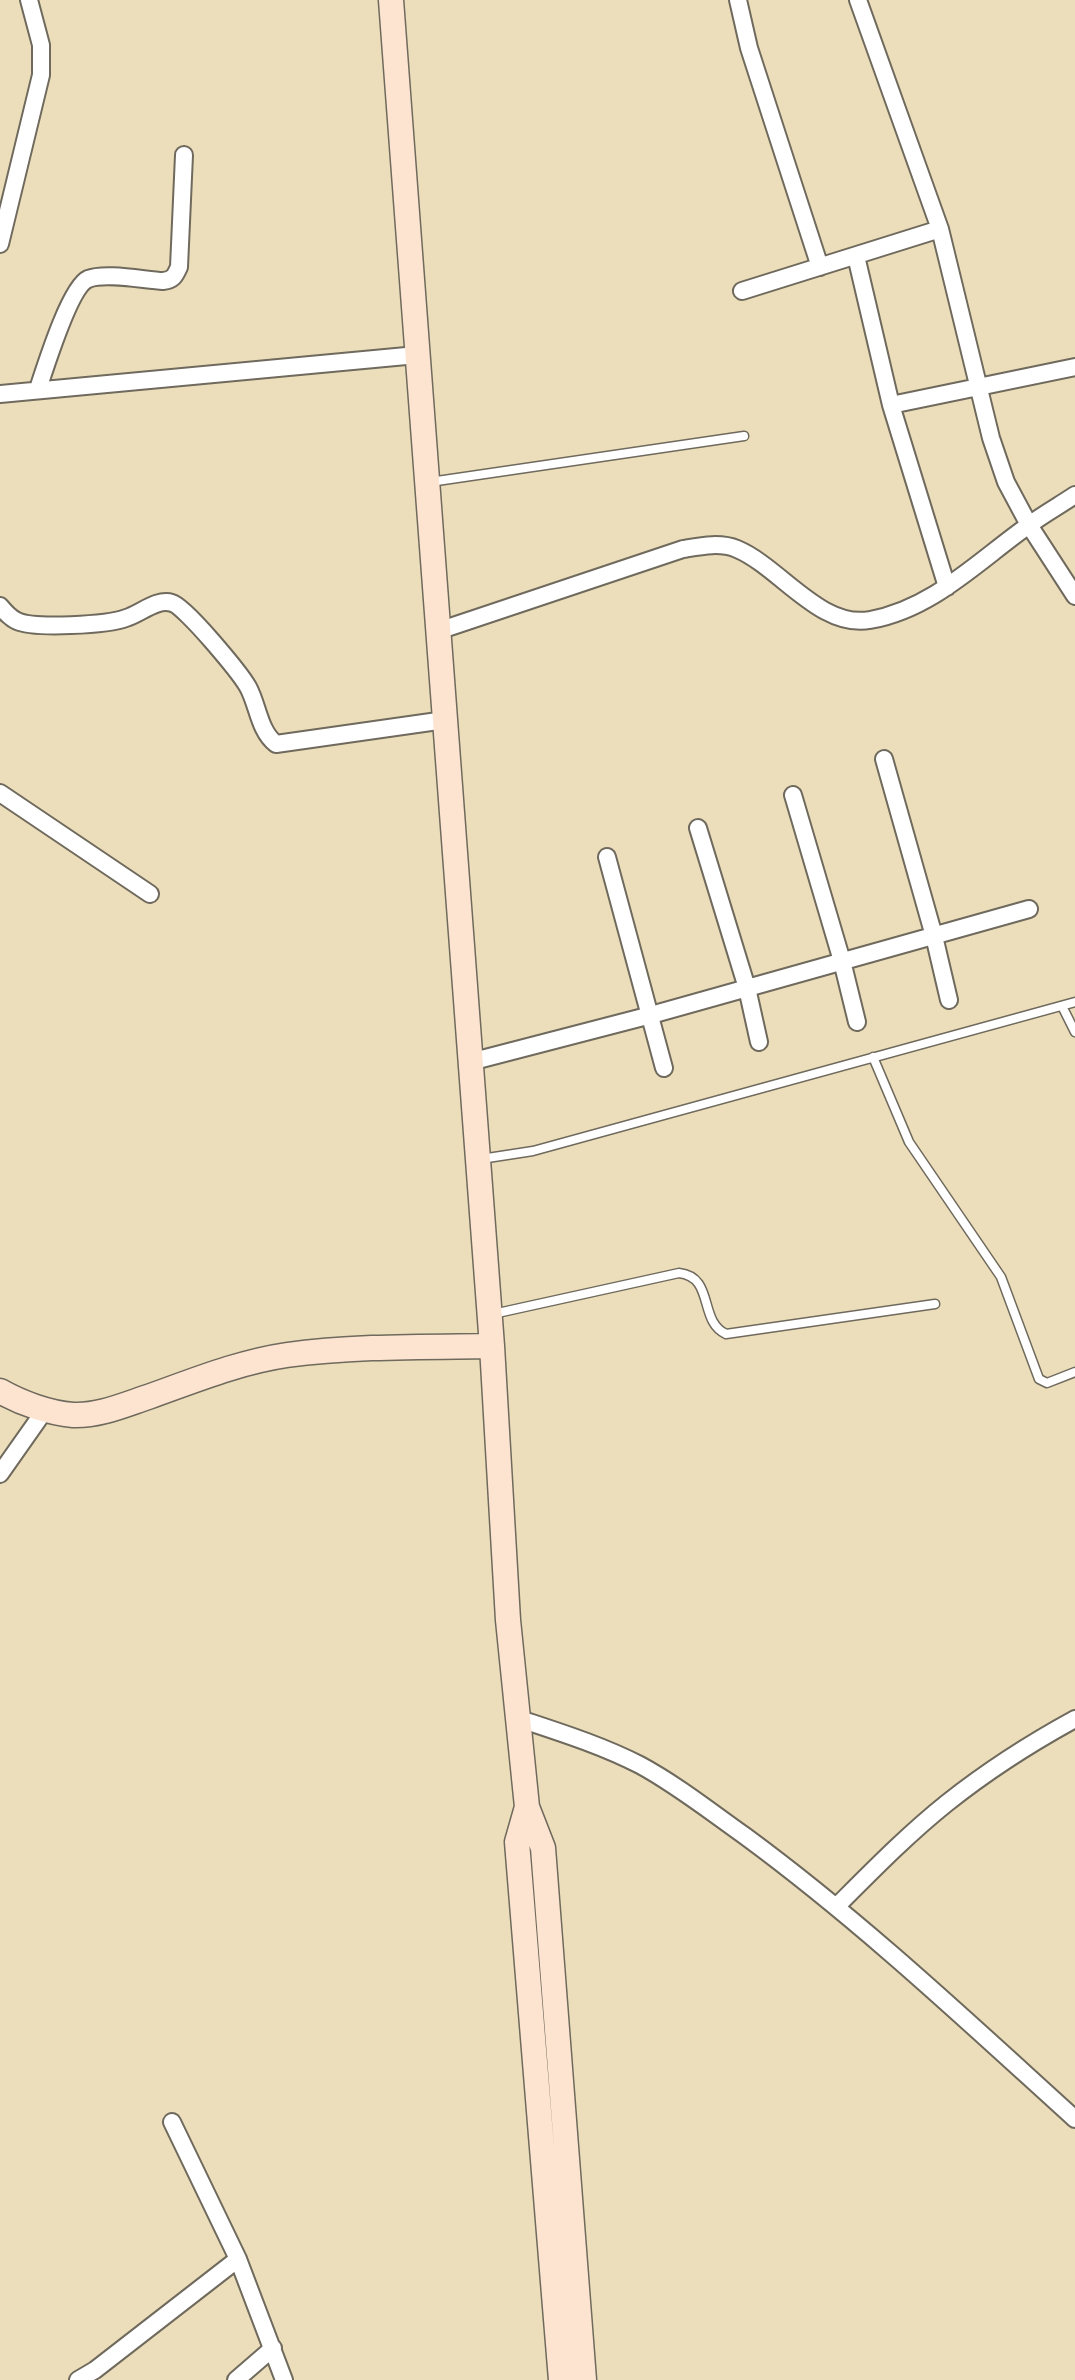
<!DOCTYPE html>
<html>
<head>
<meta charset="utf-8">
<style>
  body { margin:0 }
  canvas { display:block; background:#ecdeba }
</style>
</head>
<body>
<canvas width="1075" height="2380"></canvas>
<script>
const ctx = document.querySelector('canvas').getContext('2d');
ctx.lineJoin = 'round';
function trace(path, color, width, dash) { ctx.strokeStyle = color; ctx.lineWidth = width; ctx.lineCap = dash ? 'butt' : 'round'; ctx.setLineDash(dash || []); ctx.stroke(path); }
const lane = new Path2D(`
  M430,482l314,-46
  M1062,1006l13,26
  M873,1057l36,85 92,135 38,102 8,4 28,-11
  M481,1159l52,-8 542,-149
  M493,1314l186,-41c36,4 19,48 47,61l209,-30`);
const street = new Path2D(`
  M738,0l11,48 71,219
  M858,0l82,229 51,209 15,44 23,43 46,71
  M0,244l41,-169v-30l-12,-45
  M856,256l35,149 56,182
  M742,291l198,-62
  M38,389c7,-21 32,-102 50,-110 17,-7 56,1 75,2 10,-1 12,-5 16,-14l5,-112
  M0,394l417,-39
  M891,405l184,-38
  M0,606c5,6 10,12 17,15 17,8 91,4 109,-3 14,-4 31,-20 46,-15 13,3 68,70 76,84 10,18 11,44 28,57l169,-24
  M438,631l245,-82c18,-3 37,-7 54,0 43,18 83,80 133,71 63,-11 109,-60 159,-95 15,-11 31,-20 46,-30
  M884,759l50,177 15,64
  M0,793l150,101
  M793,795l49,166 15,61
  M698,828l49,160 12,54
  M607,857l57,211
  M470,1062l181,-47 378,-106
  M0,1474l45,-64
  M517,1718c42,14 84,27 123,47 37,20 71,47 105,71 117,86 223,186 330,283
  M836,1907c36,-36 71,-72 111,-104 39,-31 84,-60 128,-84
  M172,2122l66,137 46,121
  M78,2380l17,-10 143,-111
  M236,2380l37,-32`);
const secondary = new Path2D(`
  M391,0l101,1346 16,274 19,187 16,41 41,532
  M0,1391c21,12 49,22 73,24 26,1 51,-10 75,-18 45,-16 91,-35 139,-42 66,-9 138,-8 205,-9
  M527,1807l-10,35 44,538`);
trace(lane, '#6f6a5d', 11);
trace(street, '#6f6a5d', 20);
trace(secondary, '#6f6a5d', 27);
trace(lane, '#fff', 8);
trace(street, '#fff', 16);
trace(secondary, '#fde4d0', 24);
</script>
</body>
</html>
